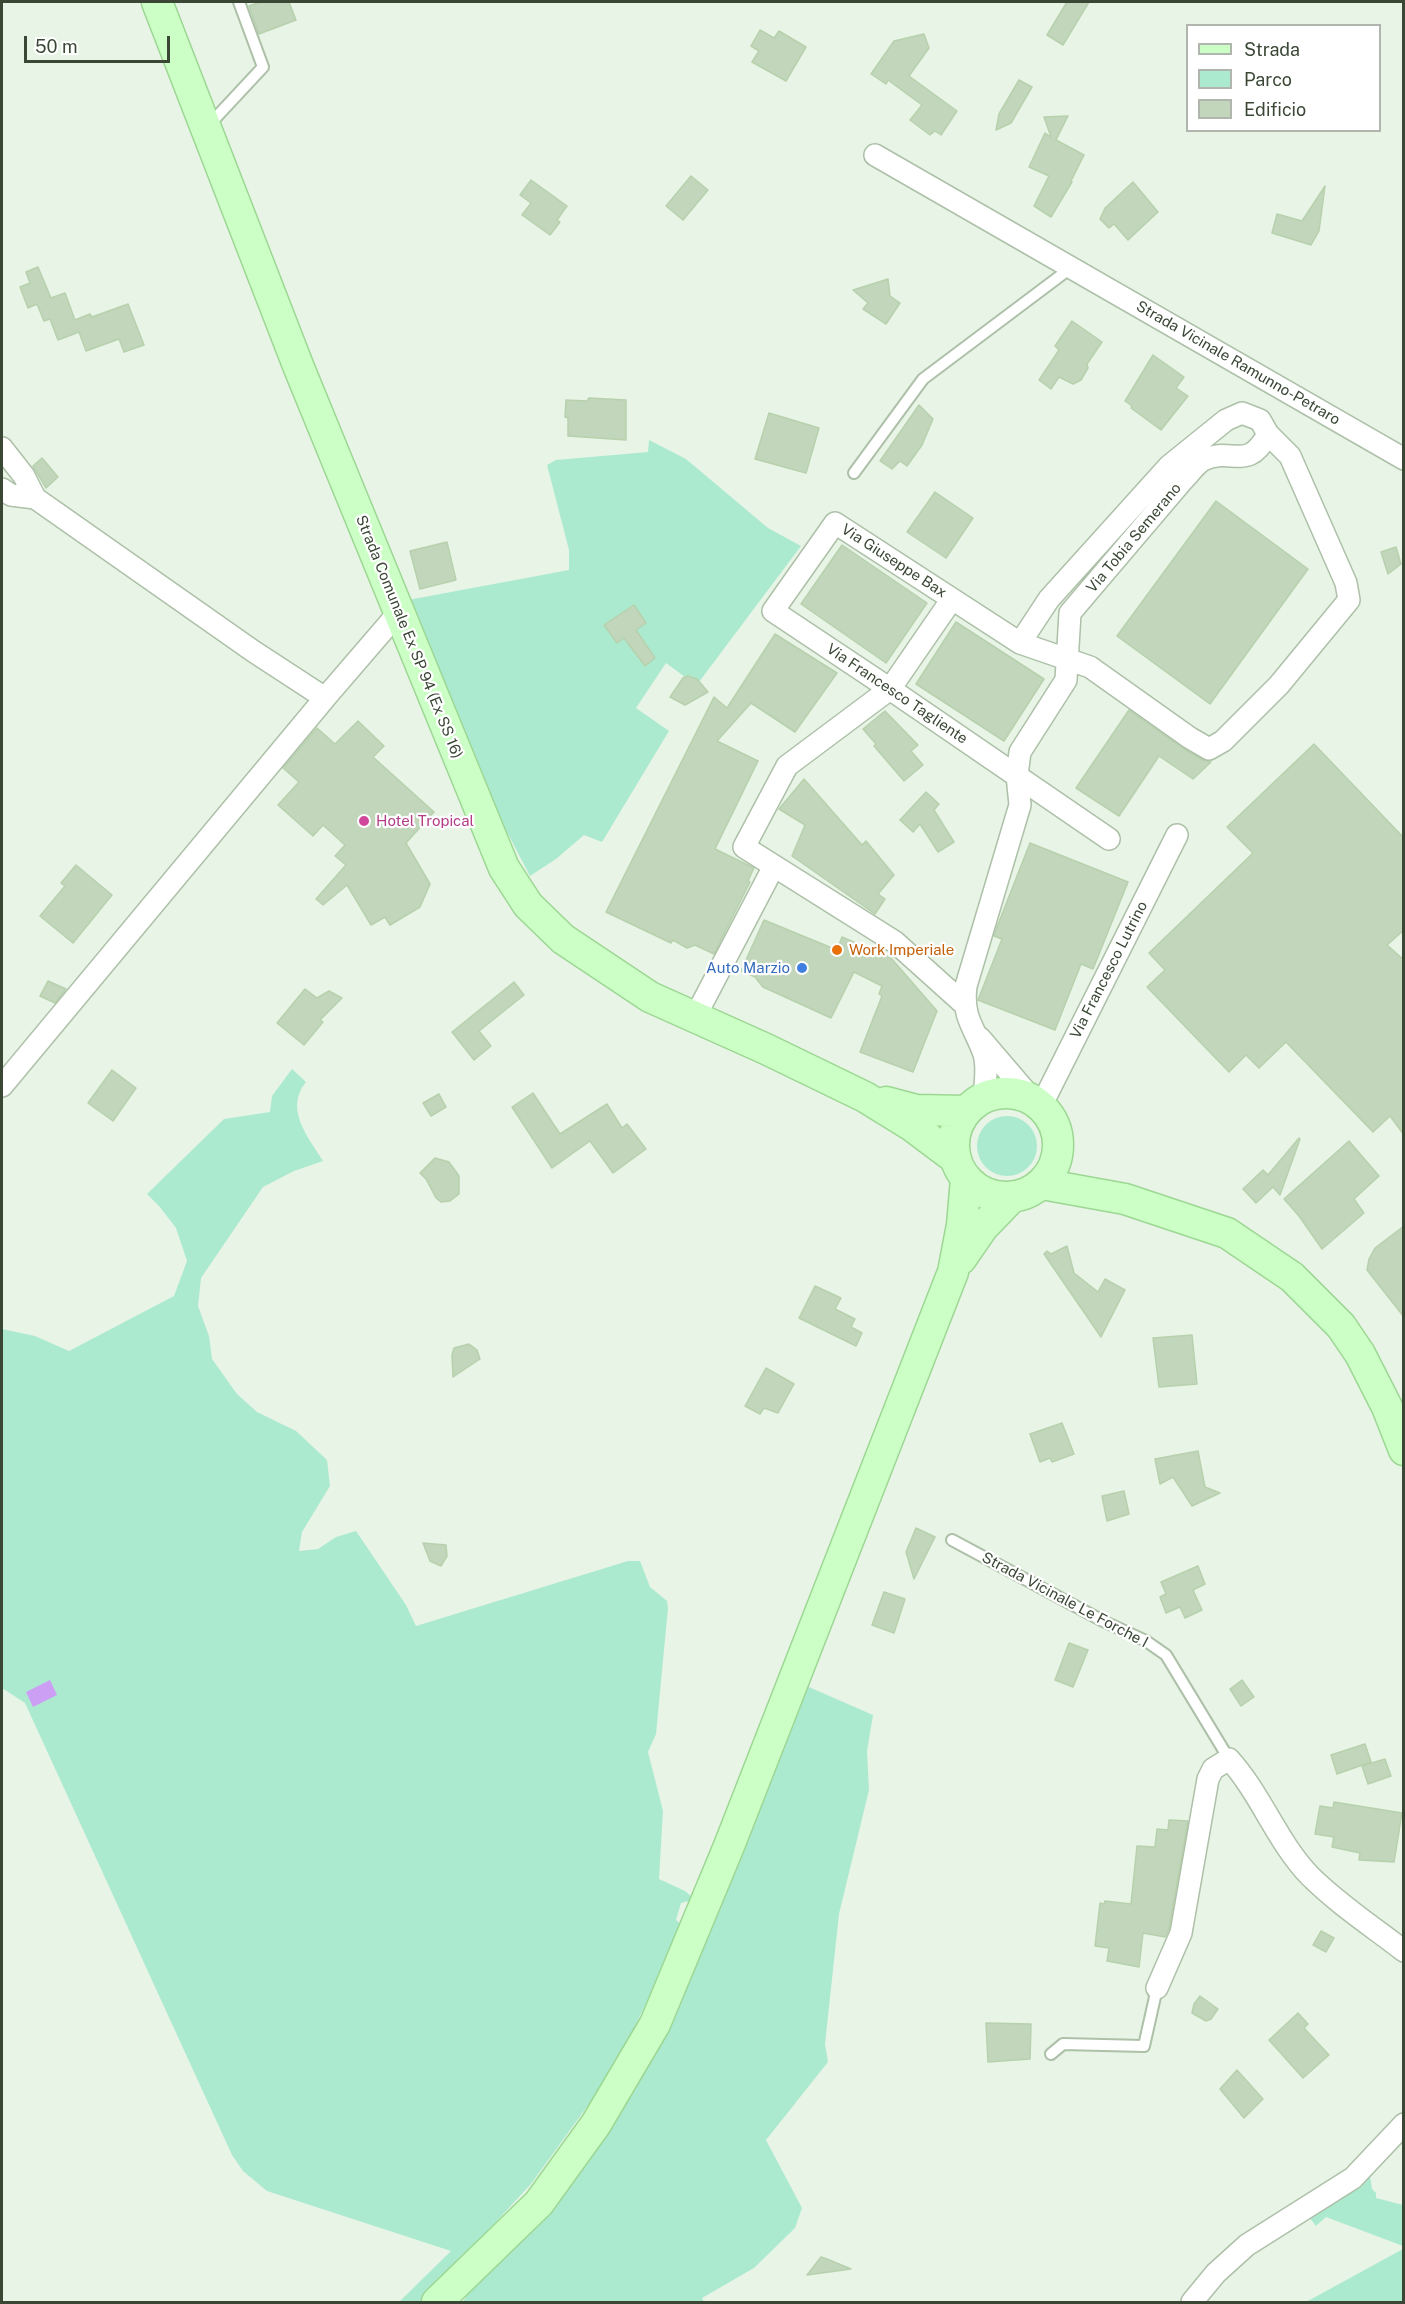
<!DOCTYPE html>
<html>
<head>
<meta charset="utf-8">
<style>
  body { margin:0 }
  #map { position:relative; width:1405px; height:2304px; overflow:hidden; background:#e8f4e6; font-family:"Public Sans",sans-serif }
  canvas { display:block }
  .frame { position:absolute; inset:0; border:3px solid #3a4735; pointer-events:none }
  .legend { position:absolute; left:1186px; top:24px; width:195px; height:108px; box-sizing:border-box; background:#fff; border:2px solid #b0b5ae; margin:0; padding:8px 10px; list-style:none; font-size:18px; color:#3a4735 }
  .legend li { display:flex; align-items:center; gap:12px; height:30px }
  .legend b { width:30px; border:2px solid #b0b5ae }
  .scale { position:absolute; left:24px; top:36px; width:146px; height:27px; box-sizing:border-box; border:3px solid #3a4735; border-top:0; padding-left:8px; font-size:18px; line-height:21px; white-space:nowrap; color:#3a4735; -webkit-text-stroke:4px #fff; paint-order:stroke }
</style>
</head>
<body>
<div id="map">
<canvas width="1405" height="2304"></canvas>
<div class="frame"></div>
<ul class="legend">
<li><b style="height:8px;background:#ccffc5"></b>Strada</li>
<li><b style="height:16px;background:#acead0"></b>Parco</li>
<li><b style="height:16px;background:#c2d6bb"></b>Edificio</li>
</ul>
<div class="scale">50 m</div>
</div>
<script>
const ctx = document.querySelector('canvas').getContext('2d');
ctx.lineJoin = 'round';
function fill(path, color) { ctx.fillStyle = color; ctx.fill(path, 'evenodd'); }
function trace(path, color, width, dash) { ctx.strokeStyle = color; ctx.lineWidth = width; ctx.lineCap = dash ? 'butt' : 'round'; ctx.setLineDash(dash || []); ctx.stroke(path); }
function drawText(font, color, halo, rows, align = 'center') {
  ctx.font = font + ' "Public Sans",sans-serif'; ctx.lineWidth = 4.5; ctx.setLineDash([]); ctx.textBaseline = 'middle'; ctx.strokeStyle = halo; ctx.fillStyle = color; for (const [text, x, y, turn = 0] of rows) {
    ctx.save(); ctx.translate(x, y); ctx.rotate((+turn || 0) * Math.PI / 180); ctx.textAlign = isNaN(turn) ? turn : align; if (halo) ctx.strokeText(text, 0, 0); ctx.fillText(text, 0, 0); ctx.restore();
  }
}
fill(new Path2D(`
  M649,440l37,19 82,69 33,18 -102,136 -11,-6 -3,1 -19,-14 -30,45 33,23 -67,111 -18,-7 -28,24 -26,17 -45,-86 -77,-190 161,-30v-20l-22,-85 9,-5 92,-8z
  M292,1069l14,13c-22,27 2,55 17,79l-29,10 -31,16 -62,91 -3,28 11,30 3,23 25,35 20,18 39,19 31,29 3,26 -28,46 -3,19 19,-2 18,-12 20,-6 50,74 10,21 212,-65h12l10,26 17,14 1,7 -12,126 -8,18 15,59 -4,68 26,12 7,6 -3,4 -8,2 -5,17 7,6 -68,142 -84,116 -109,118h-23l52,-51 -184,-60 -24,-20 -11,-16 -207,-452 -23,-15v-359l33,7 34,15 105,-55 13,-35 -11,-33 -17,-22 -12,-12 77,-75 46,-7 2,-16z
  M977 1146a30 30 0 1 1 60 0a30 30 0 1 1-60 0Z
  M802,1684l71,31 -6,36 2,39 -30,124 -14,130 3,18 -62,78 36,68 -7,20 -41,40 -52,30 2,4h-241l4,-7 91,-101z
  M1369,2169l3,20 4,4v5l27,7v41l-77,-29 -10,9 -10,-13z
  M1403,2249v53h-97z`), '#acead0');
fill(new Path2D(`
  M50,1680l7,15 -24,12 -7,-15z`), '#cc9ff4');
const building = new Path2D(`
  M261,2h28l7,18 -37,14 -10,-28z
  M1067,2h22l-26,43 -16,-10z
  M760,30l14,8 5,-7 27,16 -20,34 -34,-19 7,-11 -8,-5z
  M924,34l5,14 -20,28 48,35 -16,24 -6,-4 -5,4 -20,-15 12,-15 -34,-25 -2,4 -15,-10 23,-33z
  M1019,80l13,7 -21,36 -15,7 3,-16z
  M1068,116l-12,24 28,15 -13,26 1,1 -21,35 -17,-11 15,-30 -20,-9 16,-34 6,4 -7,-20z
  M691,176l17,14 -25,30 -17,-14z
  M531,180l36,26 -10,14 3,2 -10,13 -28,-20 9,-12 -11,-8z
  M1133,182l25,30 -30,28 -14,-16 -5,4 -9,-9 5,-11z
  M1325,186l-6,45 -8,14 -39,-12 5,-19 25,7z
  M38,267l13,31 14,-5 10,27 15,-6 2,3 36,-13 16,41 -20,7 -5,-13 -33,12 -7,-19 -21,8 -8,-21 -6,2 -7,-17 -9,4 -8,-21 10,-4 -4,-11z
  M888,279l2,17 10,7 -14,21 -23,-15 5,-6 -15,-13z
  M1072,321l30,21 -15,22 1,4 -7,12 -8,4 -14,-7 -8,12 -12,-9 20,-30 -4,-4z
  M1153,355l31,22 -8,11 12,8 -27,34 -30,-22 1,-2 -7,-5z
  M589,398l37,2v40l-58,-4v-18l-3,-1 1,-17 21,1z
  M919,405l14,14 -11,26 -15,21 -7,-5 -8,8 -12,-8z
  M769,413l50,15 -13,45 -51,-14z
  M42,458l16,19 -12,11 -13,-22z
  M935,492l38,26 -27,40 -39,-26z
  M1216,501l92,68 -98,135 -93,-68z
  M447,542l9,38 -36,9 -10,-38z
  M842,545l85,58 -41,60 -85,-59z
  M1396,547l5,17 -13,10 -7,-22z
  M634,605l12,18 -10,7 19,28 -10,8 -21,-28 -7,5 -13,-18z
  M956,622l88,57 -40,62 -88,-57z
  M775,634l62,39 -42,59 -44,-29 -34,38 41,20 -43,88 39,19 -6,13 2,1 -36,72 -19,-9 -8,3 -14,-8 -2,3 -65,-31 108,-215 13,11z
  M688,676l9,3 11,13 -23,13 -15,-8 13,-19z
  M1129,710l55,39 19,11 8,2 -18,17 -34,-23 -40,60 -43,-28z
  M885,711l33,34 -7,6 12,14 -19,16 -30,-35 2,-2 -13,-15z
  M358,721l26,25 -11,11 61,55 -28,31 24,41 -10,23 -30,18 -5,-8 -14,8 -24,-40 -24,20 -7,-6 30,-34 -11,-9 10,-11 -22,-20 -10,11 -35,-31 21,-23 -16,-14 34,-40 18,16z
  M1314,744l90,94v92l-17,15 17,15v175l-14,-19 -17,16 -87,-90 -27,26 -13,-13 -17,17 -82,-85 18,-17 -16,-17 104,-100 -26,-26z
  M804,779l58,66 4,-4 28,34 -16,19 7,5 -10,15 -83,-58 13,-31 -26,-16z
  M926,792l13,12 -5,6 20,32 -16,10 -18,-28 -7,8 -13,-12z
  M1030,843l98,39 -35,87 -12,-5 -26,66 -77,-30 24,-61 -8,-3 3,-9z
  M76,865l36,30 -39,48 -33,-27 25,-30 -4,-3z
  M764,920l73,30 5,-13 49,21 46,53 -24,61 -53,-20 22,-56 -3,-2 3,-8 -28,-14 -23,46 -68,-31 -8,-10 -14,-6z
  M48,981l18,8 -11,14 -15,-7z
  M514,982l10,13 -45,36 12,15 -17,14 -22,-28z
  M305,989l12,9 12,-7 13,7 -22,22 3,2 -19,23 -27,-22z
  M112,1070l24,18 -23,33 -25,-18z
  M533,1093l27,41 47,-30 15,24 5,-4 19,25 -33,24 -23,-32 -38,27 -40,-61z
  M439,1094l7,13 -15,9 -8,-13z
  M1299,1138l1,1 -20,56 -7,-8 -17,16 -13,-14 20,-19 5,5z
  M1349,1141l30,35 -25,23 10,14 -42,36 -23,-33 -15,-17z
  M435,1158l14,4 10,14v18l-9,7 -9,1 -5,-4 -10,-19 -6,-6z
  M1404,1226v91l-37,-47 2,-11 6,-11z
  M1067,1246l7,27 24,19 7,-13 20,11 -24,47 -57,-83 3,-3 4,3z
  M815,1286l26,12 -6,11 20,10 -4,8 11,6 -6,13 -57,-28z
  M1192,1335l5,49 -38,3 -6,-49z
  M469,1344l8,6 3,9 -27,18 -1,-22 2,-7z
  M766,1368l28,16 -16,29 -14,-5 -4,6 -15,-8z
  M1062,1423l12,31 -22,8 -2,-4 -10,4 -10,-28z
  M1198,1451l7,36 15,6 -28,13 -19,-29 -13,7 -5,-25z
  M1124,1491l5,23 -22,7 -5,-25z
  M916,1528l19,9 -21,42 -8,-27z
  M423,1543l23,2 1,11 -6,10 -11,-5z
  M1198,1566l7,18 -12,6 9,20 -17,8 -5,-11 -14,6 -6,-16 6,-3 -5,-12z
  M884,1592l21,7 -11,34 -22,-8z
  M1069,1643l19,7 -15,37 -18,-7z
  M1242,1680l12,17 -13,9 -11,-17z
  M1365,1744l6,18 -34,12 -6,-19z
  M1385,1759l6,17 -23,8 -6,-18z
  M1334,1802l68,11 -8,49 -35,-2 1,-7 -28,-6 2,-10 -19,-3 5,-28 13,2z
  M1169,1820l19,1 -19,108 -4,8 -22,-4 -4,34 -32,-6 2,-13 -14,-2 5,-43 4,1 1,-3 26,3 6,-58 18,1 2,-18 11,1z
  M1321,1931l13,7 -8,14 -13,-7z
  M1200,1996l18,13 -7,10 -5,2 -14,-8 2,-9z
  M1298,2013l10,11 -4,4 25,27 -26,23 -34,-38z
  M986,2023l45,1 -1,35 -42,3z
  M1237,2070l26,29 -19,19 -24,-29z
  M821,2257l6,2 24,10 -44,6z`);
fill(building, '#c2d6bb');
trace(building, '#b7d1ad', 1.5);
const lane = new Path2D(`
  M208,126l55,-59 -24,-65
  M854,473l69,-94 149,-112
  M952,1540l151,81 43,20 20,14 63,104
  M1051,2054l12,-10 81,2 13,-58`);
const street = new Path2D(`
  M875,155l529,304
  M2,448l22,28 11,22 218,153 72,47 74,-86
  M2,489l9,6 24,3
  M952,599l-62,90 -103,77 -43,81 151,95 69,62
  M1109,839l-219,-150 -117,-78 62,-88 185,120 70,24 100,71 19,11 14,-8 56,-56 70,-85 -3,-17 -56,-127 -22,-22
  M695,1017l79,-151
  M980,1038l53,62
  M2,1086l323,-388
  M984,1097c1,-13 4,-29 0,-43 -10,-28 -22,-36 -18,-68l54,-181 -3,-30 3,-23 46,-72 4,-67 113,-133c6,-6 13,-16 20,-20 29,-14 44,13 65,-26l-8,-14 -18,-7 -16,7 -57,46 -120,133 -29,44
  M1041,1106l136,-271
  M1157,1988l24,-55 27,-154 5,-10 16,-10c32,35 48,83 81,117 28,28 63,51 94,75
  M1192,2302l24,-29 31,-28 106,-67 51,-54`);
const secondary = new Path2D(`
  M157,2l142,366 205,500 24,37 35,34 87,58 116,52 99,48 47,29 44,33
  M954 1145a52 52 0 1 1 104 0a52 52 0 1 1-104 0Z
  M886,1102l30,8 50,1
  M1042,1184l83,15 102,34 65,44 49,49 19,28 27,53 17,43
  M961,1259l22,-32 28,-29
  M437,2302l102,-99 57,-79 59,-100 74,-178 224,-574 9,-47 4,-46`);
trace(lane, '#adc0a8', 14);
trace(street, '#adc0a8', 24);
trace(secondary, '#9cd793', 33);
trace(lane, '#fff', 10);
trace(street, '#fff', 21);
trace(secondary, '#ccffc5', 30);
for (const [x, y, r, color] of [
  [364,821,6,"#d1479c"],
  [837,950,6,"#e8710a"],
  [802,968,6,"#3f7fe0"]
]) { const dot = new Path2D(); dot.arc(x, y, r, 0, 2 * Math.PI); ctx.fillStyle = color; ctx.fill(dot); trace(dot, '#fff', 2); }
drawText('15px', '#3a4735', '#fff', [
  ["Strada Vicinale Ramunno-Petraro",1238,363,30],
  ["Via Tobia Semerano",1134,538,-50],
  ["Via Giuseppe Bax",894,561,33],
  ["Strada Comunale Ex SP 94 (Ex SS 16)",409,637,68],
  ["Via Francesco Tagliente",897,694,34],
  ["Via Francesco Lutrino",1109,970,-63],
  ["Strada Vicinale Le Forche I",1065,1600,28]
]);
drawText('15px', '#b23c85', '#fff', [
  ["Hotel Tropical",376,821]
], 'left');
drawText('15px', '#c56008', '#fff', [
  ["Work Imperiale",849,950]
], 'left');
drawText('15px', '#366cbe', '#fff', [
  ["Auto Marzio",790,968]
], 'right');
</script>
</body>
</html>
